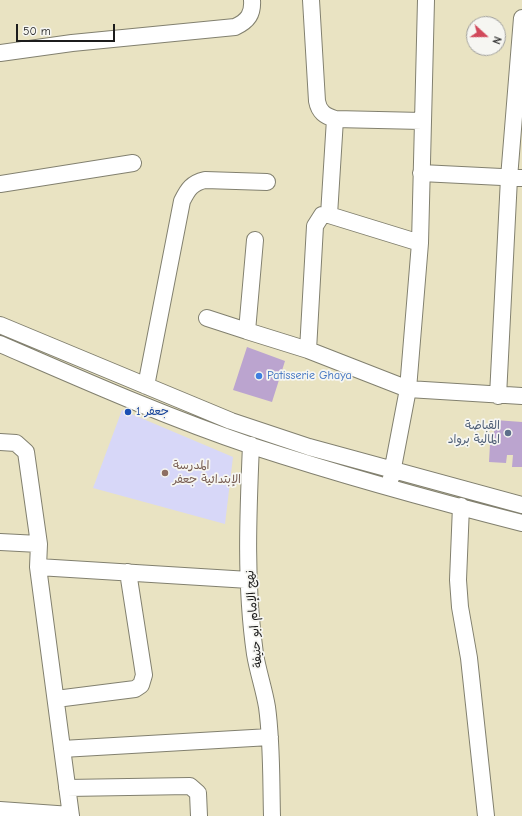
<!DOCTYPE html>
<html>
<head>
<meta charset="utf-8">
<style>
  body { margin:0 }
  #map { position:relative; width:522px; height:816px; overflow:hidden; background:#e9e3c2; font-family:"Comic Neue",sans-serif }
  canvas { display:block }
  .north { position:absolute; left:466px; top:16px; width:40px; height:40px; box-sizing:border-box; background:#f6f6f2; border:1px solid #9f9f9c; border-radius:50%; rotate:111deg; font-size:11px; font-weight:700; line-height:16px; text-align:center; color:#1c1c1c }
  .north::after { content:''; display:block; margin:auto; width:14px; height:18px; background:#d1495b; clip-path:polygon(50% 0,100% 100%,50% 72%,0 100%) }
  .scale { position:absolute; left:16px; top:24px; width:99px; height:18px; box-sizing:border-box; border:2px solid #1c1c1c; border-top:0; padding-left:5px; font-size:12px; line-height:14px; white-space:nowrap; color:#1c1c1c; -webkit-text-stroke:3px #f6f6f2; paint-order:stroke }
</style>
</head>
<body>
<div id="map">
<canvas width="522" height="816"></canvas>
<div class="north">N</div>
<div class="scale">50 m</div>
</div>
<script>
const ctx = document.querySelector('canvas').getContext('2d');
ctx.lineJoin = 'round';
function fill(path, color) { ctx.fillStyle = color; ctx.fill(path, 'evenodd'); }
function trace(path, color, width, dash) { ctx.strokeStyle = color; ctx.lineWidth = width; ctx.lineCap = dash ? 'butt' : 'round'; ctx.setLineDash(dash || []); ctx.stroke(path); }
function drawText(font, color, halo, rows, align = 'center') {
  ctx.font = font + ' "Comic Neue","Playpen Sans Arabic",sans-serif'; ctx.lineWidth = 3.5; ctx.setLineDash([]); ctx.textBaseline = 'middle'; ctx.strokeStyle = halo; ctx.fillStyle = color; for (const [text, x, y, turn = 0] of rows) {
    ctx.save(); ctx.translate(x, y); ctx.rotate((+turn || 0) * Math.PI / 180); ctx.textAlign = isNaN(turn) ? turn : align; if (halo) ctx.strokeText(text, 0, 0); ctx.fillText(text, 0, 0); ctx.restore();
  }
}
fill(new Path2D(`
  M122,410l111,47 -8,67 -132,-36z`), '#d7d7f8');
fill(new Path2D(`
  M247,347l38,14 -13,41 -39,-12z
  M495,420l27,2v45h-10l1,-12h-6l-1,8 -17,-1 1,-18h3z`), '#bba4cf');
const minor = new Path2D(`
  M311,0l6,101c2,11 8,15 18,18l87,2
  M0,53l72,-10 163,-16c13,-6 18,-13 17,-27
  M421,173l101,5
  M0,184l133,-21
  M329,215l6,-96
  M255,240l-8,91 61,19 100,39 114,7
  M207,318l40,13
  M0,325l231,96 78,26 213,58
  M0,344c83,36 166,73 252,102 89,29 179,54 270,77
  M308,350l7,-124 7,-11h7l91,28
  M146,386l36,-185c6,-12 10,-18 23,-21l62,2
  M498,396l11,-218 13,-160
  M0,442l16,1 10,9 13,92 -1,23 33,249
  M251,445c-3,69 -6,140 4,209 3,18 9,35 12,53 5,36 4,73 5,109
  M391,478l17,-89 12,-146 6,-243
  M461,506l-3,74 2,27 9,51 17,158
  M0,542l39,2
  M38,567l211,13
  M56,699l79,-10 6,-4 3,-10 -16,-103
  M62,749l208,-12
  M67,788l123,-2 8,7 1,23
  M0,810l71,5`);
trace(minor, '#82806f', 18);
trace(minor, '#fff', 16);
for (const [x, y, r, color] of [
  [259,376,4,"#3f7fe0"],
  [128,412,4,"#1a4fb4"],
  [508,433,4,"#5c6f8a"],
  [165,473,4,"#8d6e63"]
]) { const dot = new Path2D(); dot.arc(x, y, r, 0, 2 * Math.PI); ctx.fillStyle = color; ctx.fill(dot); trace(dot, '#f6f6f2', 1.5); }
drawText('12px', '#366cbe', '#f6f6f2', [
  ["Patisserie Ghaya",267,376]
], 'left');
drawText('12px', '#164399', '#f6f6f2', [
  ["جعفر 1",136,412]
], 'left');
drawText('12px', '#4e5e75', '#f6f6f2', [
  ["القباضة",500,426],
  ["المالية برواد",500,440]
], 'right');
drawText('12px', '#785e54', '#f6f6f2', [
  ["المدرسة",173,466],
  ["الإبتدائية جعفر",173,480]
], 'left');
drawText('12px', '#1c1c1c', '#f6f6f2', [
  ["نهج الإمام ابو حنيفة",254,619,-95]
]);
</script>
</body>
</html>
